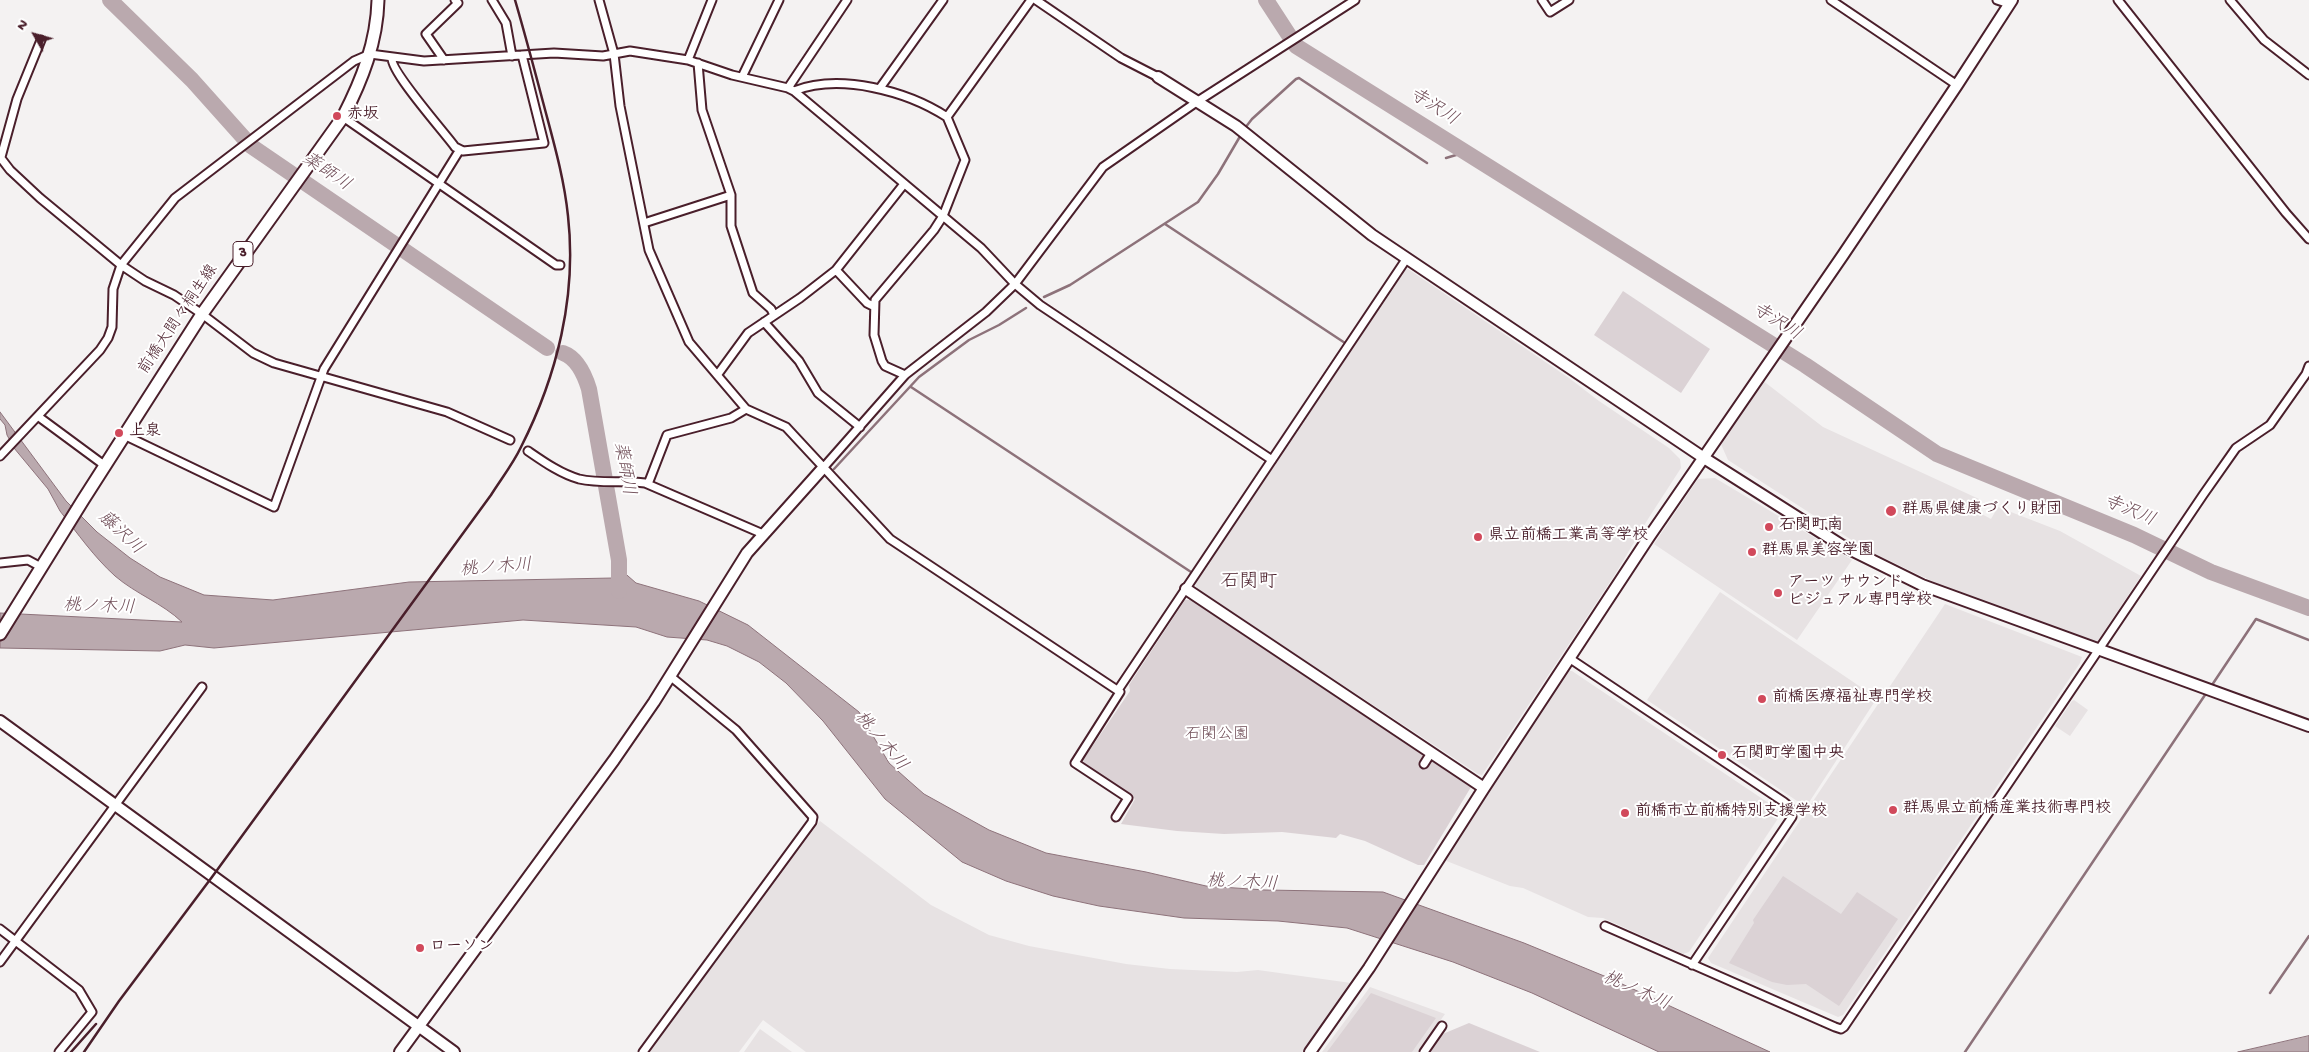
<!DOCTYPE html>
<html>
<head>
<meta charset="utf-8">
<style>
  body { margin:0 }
  #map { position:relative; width:2309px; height:1052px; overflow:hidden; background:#f4f2f2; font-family:"Gochi Hand",sans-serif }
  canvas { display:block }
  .north { position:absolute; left:10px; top:10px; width:50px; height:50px; -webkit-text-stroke:4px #fff; paint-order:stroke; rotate:308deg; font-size:14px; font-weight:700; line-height:20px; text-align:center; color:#4a1f2b }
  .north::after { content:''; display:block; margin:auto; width:18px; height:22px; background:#4a1f2b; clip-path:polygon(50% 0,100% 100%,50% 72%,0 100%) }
</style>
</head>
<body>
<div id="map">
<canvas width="2309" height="1052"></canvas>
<div class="north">N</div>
</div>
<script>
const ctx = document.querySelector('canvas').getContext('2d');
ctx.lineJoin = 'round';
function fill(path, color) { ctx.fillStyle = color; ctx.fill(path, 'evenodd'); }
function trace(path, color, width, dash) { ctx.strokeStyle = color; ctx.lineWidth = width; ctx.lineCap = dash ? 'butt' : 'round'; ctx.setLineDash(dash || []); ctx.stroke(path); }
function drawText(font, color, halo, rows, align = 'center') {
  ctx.font = font + ' "Gochi Hand","Klee One",sans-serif'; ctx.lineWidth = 4; ctx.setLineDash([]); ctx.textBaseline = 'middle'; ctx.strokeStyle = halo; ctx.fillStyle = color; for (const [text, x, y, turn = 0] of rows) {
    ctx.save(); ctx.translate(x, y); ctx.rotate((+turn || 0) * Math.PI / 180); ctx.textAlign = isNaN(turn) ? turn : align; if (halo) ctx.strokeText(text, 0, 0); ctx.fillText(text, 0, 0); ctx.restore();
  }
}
fill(new Path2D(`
  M1408,269l161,109 30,23 70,47 11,11 1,9 -33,51 -34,57 -132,199 -4,-1 -281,-185 -2,-6 210,-313z
  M1762,380l61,47 156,72 -3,12 15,8 7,-12 62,24 81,45 -44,66 -142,-50 -88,-42 -139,-90 -8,-18z
  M1715,478l137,82 -55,80 -143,-96 44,-65z
  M1720,592l157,106 -71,109 -159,-107z
  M1945,604l137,53 -2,6 -237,352 -5,2 -127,-54 -3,-5z
  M1564,671h8l207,139v7l-90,135 -6,2 -80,-36 -15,-1 -65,-29 -13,-2 -66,-26z
  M2074,700l14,10 -18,26 -15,-10 17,-25z
  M820,821l111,84 58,30 40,11 97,18 44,5 67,3 21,-2 93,13 -49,69h-496l-43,-32 -24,32h-90z
  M1370,987l75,27 -27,38h-96z
  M760,1029l32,23h-48z`), '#e7e2e3');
fill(new Path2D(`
  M1623,291l87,58 -29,44 -87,-58z
  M1185,600h5l281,187 -47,78h-6l-53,-24 -25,-7 -4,4 -54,-6 -58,2 -47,-3 -56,-7 14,-25 -51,-35 -1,-4 47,-69 -1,-6z
  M1783,876l58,38 16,-22 41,27 -59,87 -33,-22 -19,1 -15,-3 -43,-19 25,-40 -1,-3z
  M1371,993l65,25 -24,34h-85z
  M1469,1023l71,29h-114l12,-16z`), '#dbd2d5');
const water = new Path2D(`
  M0,412l66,89 31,31 33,26 30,19 44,18 69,5 136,-18 204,-4 7,-9 16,14 63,18 49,24 111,87 30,51 19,17 16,14 65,36 57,23 100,19 60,14 59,4 118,2 141,51 85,35 161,74h-111l-127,-59 -79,-31 -106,-34 -69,-7 -94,-3 -85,-12 -46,-10 -47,-15 -44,-19 -77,-63 -62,-78 -37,-38 -27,-21 -32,-16 -20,-6 -40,-3 -31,-10 -113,-7 -309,28 -29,-3 -25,6 -160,-3v-35l182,9c-20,-19 -46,-28 -67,-46 -21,-19 -37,-42 -55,-65l-12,-22 -34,-41 -7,-13 -2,-10 -5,-6z
  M2309,1036v16h-71z`);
fill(water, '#baa9ae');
trace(water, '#8d727a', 1);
trace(new Path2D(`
  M1245,128l7,-9 44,-40 3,-1 128,85
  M1446,158l20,-6
  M1165,224l180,119
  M1044,297l26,-12 128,-83 20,-28 24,-41
  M911,387l280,185
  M834,469l85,-92 50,-37 30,-15 27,-17
  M2210,688l46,-69 53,21
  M2270,993l39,-57
  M1965,1052l242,-360`), '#8d727a', 2.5);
trace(new Path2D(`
  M110,0l82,80 59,66 296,202
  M1266,0l30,46 509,319 132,89 197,81 77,37 98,36
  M563,353c14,5 22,23 26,36l30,171v31`), '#baa9ae', 16);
const street = new Path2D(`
  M492,0l14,23 6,33
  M599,0l15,54 6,52 29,144 40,92 57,67 40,18 104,112 230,153 -45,71 53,35 -12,19
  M1036,0l85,58 37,19
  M1542,0l8,12 19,-12
  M1831,0l126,85
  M1997,0l12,4
  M2118,0l168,213 23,26
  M2230,0l34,40 45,35
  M392,57c-4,12 53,76 63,90l8,4 81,-8 -22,-88
  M444,60l-18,-26 32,-31 -3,-3
  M688,60l24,-60
  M698,63l4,47 29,85v31l22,67 18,16 3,6
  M742,77l37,-77
  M788,88l59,-88
  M880,88l63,-88
  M794,91c46,-18 113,0 153,26l18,43 -22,56 -9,14 -59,70 -1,35 8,26 3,5 20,9
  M343,117l213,148h4
  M947,117l84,-117
  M0,157l10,13 30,28 81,67 24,16 29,14 28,19 51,39 21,10 173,49 63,28
  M1,157l16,-58 24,-59
  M644,223l87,-28
  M836,270l31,33 6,3
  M764,322l35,39 19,32 42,34
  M718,374l30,-41 52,-35 36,-28 68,-86
  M39,417l65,48
  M124,435l150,72 50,-138 135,-218
  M528,451c16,11 33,23 51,28 22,5 45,1 66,4l118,51
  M0,456l100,-106 8,-12 4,-11 1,-38 8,-24 54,-67 179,-137 16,-7 54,7 130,-8 49,3 27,-5 58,9 44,15 56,13 6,3 187,157 34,36 25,21 232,155
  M823,468l82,-93 81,-63 29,-28 88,-117 95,-66 157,-101
  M648,484l19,-49 64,-17 15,-9
  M0,563l28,-3 13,7
  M1569,658l215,144 5,4 3,11 -100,148
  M1118,690l289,-432
  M1424,764l7,-11
  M1605,926l230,101 6,2 3,-2 359,-532 33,-47 34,-23 36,-51 3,-8
  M0,929l79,61 13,22 -33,40
  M0,962l202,-275
  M643,1052l169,-230 1,-5 -77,-87 -66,-54
  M1424,1052l18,-26`);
const secondary = new Path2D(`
  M1158,77l78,49 136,109 332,223 137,87 81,40 387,141
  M1186,589l298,199
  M0,721l454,331
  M400,1052l214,-292 40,-58 93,-149 76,-85
  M1310,1052l59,-84 115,-180 165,-251 194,-282 114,-170 55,-85`);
const primary = new Path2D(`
  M0,634l83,-134 119,-186 141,-197c19,-37 34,-75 35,-117`);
trace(street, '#4a1f2b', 11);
trace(secondary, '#4a1f2b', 14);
trace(primary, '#4a1f2b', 15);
trace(street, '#fff', 7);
trace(secondary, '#fff', 10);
trace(primary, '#fff', 11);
trace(new Path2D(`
  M71,1052l25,-28
  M84,1052l35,-51 93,-124 279,-382c10,-16 22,-31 30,-48 36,-71 56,-151 47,-231 -4,-39 -15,-76 -25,-114 -9,-34 -18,-68 -28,-102`), '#4a1f2b', 2.5);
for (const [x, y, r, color] of [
  [337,116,5,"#d1495b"],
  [119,433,5,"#d1495b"],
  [1891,511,6,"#d1495b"],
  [1769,527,5,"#d1495b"],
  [1478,537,5,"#d1495b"],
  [1752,552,5,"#d1495b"],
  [1778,593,5,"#d1495b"],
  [1762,699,5,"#d1495b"],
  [1722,755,5,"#d1495b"],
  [1893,810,5,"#d1495b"],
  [1625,813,5,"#d1495b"],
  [420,948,5,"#d1495b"]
]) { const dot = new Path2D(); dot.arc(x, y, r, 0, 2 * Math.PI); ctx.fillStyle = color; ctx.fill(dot); trace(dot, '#fff', 2); }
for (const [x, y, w] of [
  [243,254,20]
]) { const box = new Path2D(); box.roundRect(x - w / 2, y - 12.5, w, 25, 4); ctx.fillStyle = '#fff'; ctx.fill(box); trace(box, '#4a1f2b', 1); }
drawText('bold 15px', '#4a1f2b', null, [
  ["3",243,254]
]);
drawText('bold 16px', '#4a1f2b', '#fff', [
  ["赤坂",347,116],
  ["上泉",129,433],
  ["群馬県健康づくり財団",1902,511],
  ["石関町南",1779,527],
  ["県立前橋工業高等学校",1488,537],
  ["群馬県美容学園",1762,552],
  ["アーツ サウンド",1788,584],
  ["ビジュアル専門学校",1788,602],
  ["前橋医療福祉専門学校",1772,699],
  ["石関町学園中央",1732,755],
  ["群馬県立前橋産業技術専門校",1903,810],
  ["前橋市立前橋特別支援学校",1635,813],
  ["ローソン",430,948]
], 'left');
drawText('16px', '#4a1f2b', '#fff', [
  ["前橋大間々桐生線",179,320,-56]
]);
drawText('16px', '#6e4c56', '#fff', [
  ["石関公園",1217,736]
]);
drawText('italic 18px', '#714f59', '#fff', [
  ["寺沢川",1433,108,32],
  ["薬師川",326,173,34],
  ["寺沢川",1776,323,32],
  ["薬師川",623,469,80],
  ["寺沢川",2129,512,23],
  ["藤沢川",120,534,43],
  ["桃ノ木川",496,569,-4],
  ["桃ノ木川",99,608,2],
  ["桃ノ木川",880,742,50],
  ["桃ノ木川",1242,884,3],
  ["桃ノ木川",1636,992,24]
]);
drawText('19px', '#4a1f2b', '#fff', [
  ["石関町",1249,583]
]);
</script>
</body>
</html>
